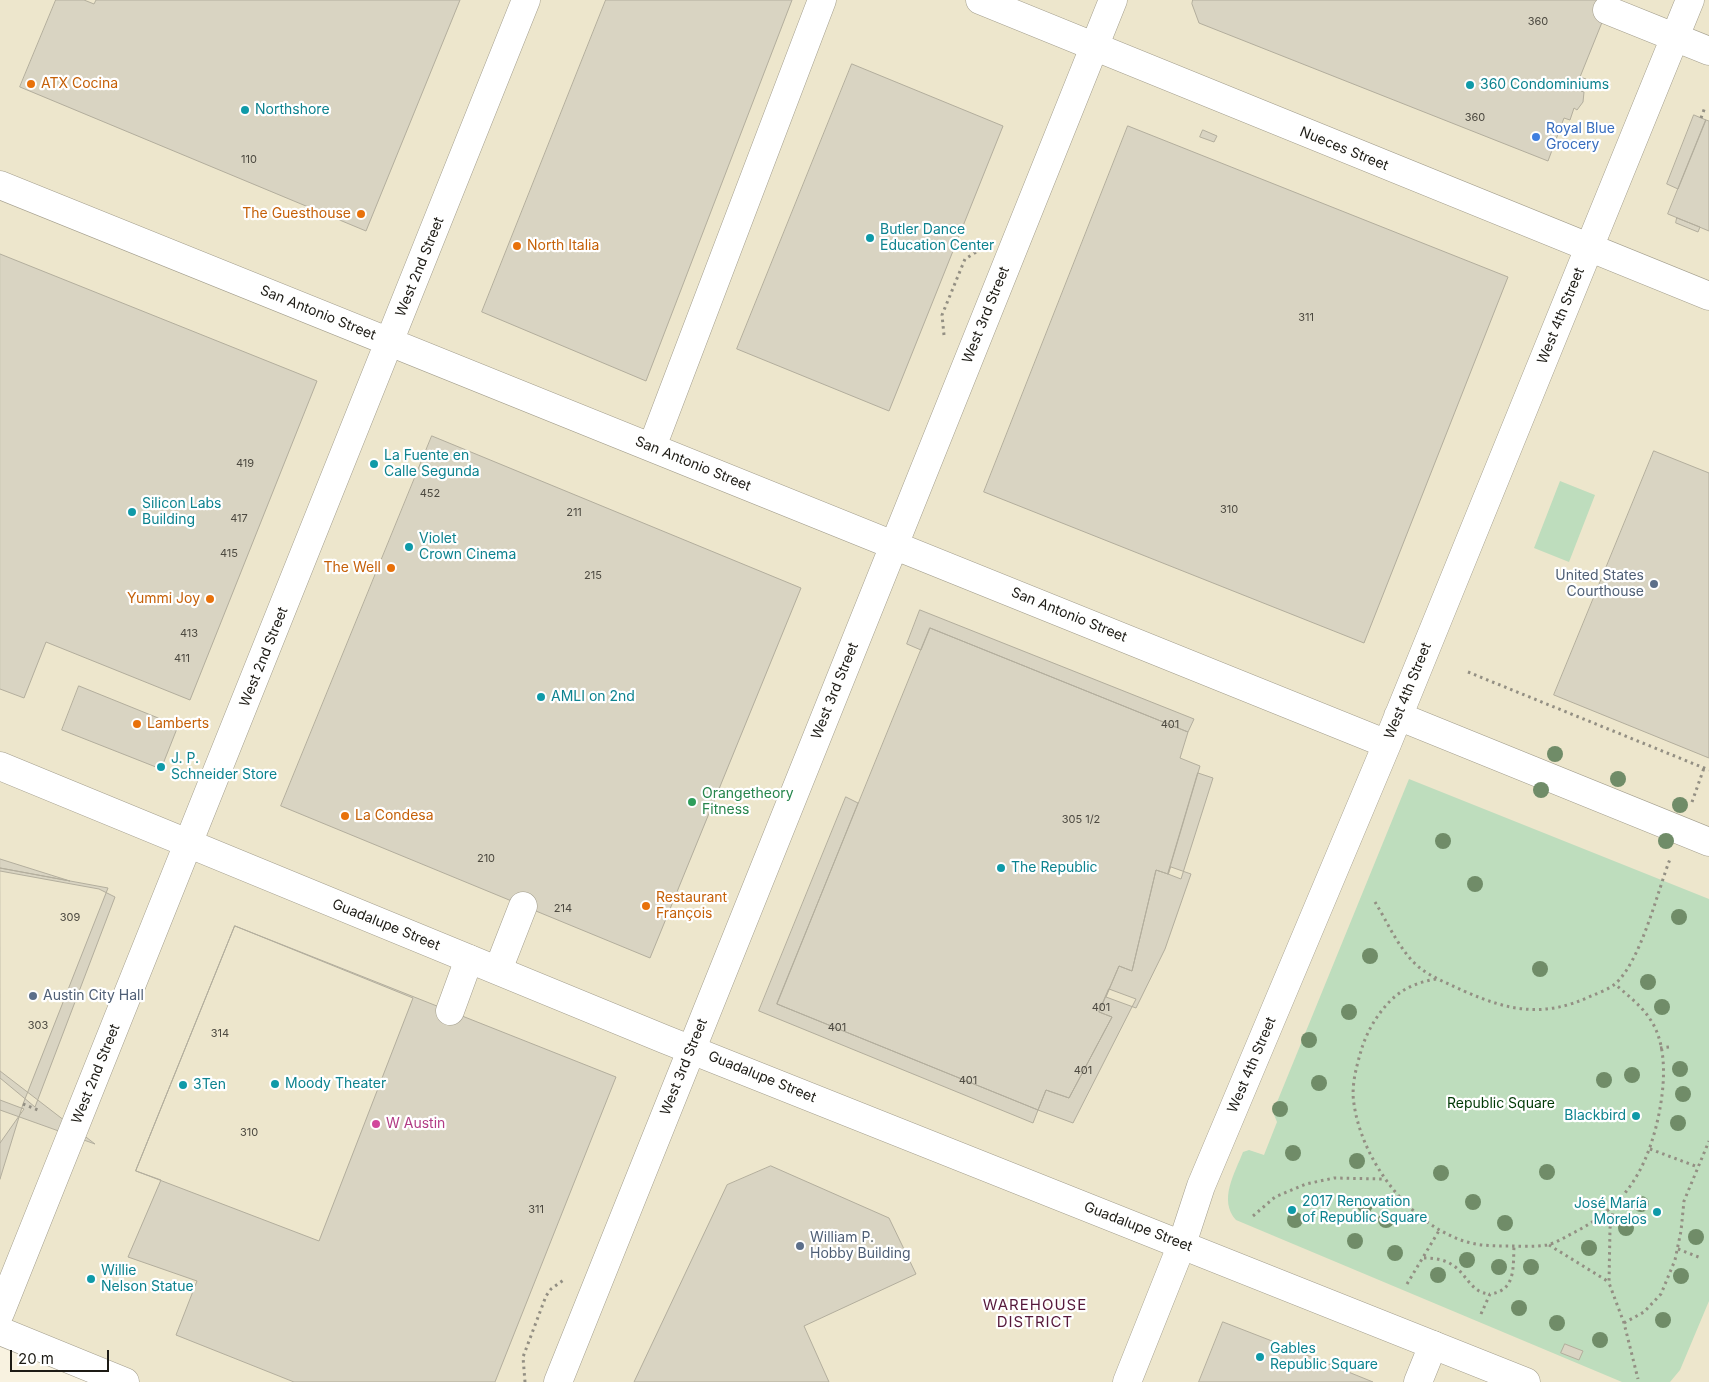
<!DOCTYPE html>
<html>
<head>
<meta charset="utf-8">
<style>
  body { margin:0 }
  #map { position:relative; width:1709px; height:1382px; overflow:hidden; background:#f8f2e0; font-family:Inter,sans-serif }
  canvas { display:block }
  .scale { position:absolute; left:10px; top:1350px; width:99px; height:22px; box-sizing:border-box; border:2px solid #1d1b15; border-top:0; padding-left:6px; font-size:15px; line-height:18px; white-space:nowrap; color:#1d1b15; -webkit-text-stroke:4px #fff; paint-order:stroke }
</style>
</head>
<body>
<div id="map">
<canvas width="1709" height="1382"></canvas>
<div class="scale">20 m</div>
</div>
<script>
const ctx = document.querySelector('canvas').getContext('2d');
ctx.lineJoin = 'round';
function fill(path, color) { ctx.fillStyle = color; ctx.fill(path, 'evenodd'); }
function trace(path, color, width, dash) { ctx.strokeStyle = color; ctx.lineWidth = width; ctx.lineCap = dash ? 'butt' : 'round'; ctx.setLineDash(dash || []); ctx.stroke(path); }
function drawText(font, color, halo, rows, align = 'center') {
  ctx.font = font + ' Inter,sans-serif'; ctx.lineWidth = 4.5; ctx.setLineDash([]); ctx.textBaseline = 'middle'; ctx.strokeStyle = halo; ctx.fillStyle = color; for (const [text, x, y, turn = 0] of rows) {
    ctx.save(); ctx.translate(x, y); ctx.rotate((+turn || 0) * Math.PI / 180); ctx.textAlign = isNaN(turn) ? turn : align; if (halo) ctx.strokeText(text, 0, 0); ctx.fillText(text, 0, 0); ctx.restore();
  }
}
fill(new Path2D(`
  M0,0h1709v1382h-1613l-96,-39z`), '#ede6cc');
fill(new Path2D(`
  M1560,481l35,14 -26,67 -35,-14z
  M1409,779l300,120v402l-29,69 -10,12h-48l-386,-162c-18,-20 -1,-47 7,-68l6,-2 15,5 13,-33 -4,-10z`), '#beddbd');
const building = new Path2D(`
  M56,0h28l10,4 2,-4h364l-94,231 -346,-144z
  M606,0h186l-146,381 -164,-69z
  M1193,0h418l-31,77 6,2 -5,12 3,1 -1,10 -6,8 -3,-2 -4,12 -6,-2 -16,43 -349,-138 -7,-19z
  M852,64l151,62 -114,285 -152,-62z
  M1694,115l12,5 -28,69 -11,-5z
  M1706,120l3,1v110l-41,-17z
  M1128,126l380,151 -144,366 -380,-151z
  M1203,130l14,6 -3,6 -14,-5z
  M1677,218l23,9 -2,5 -22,-9z
  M0,254l317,127 -127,319 -144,-58 -22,56 -24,-9z
  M432,436l369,152 -151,370 -369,-152z
  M1654,451l55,22v285l-155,-63z
  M920,610l274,109 -6,13 -258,-104 -9,22 -14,-6z
  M930,628l258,104 -8,26 20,8 -32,108 -12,-4 -24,101 -13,-5 -20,46 13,5 -43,81 -23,-8 -8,20 -261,-106z
  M79,686l99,40 -17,43 -99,-39z
  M1198,773l15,5 -32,101 -13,-5z
  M846,797l12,6 -81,201 261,106 -5,13 -274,-112z
  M0,859l70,22 -70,-13z
  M1171,867l20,7 -26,75 -29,59 -30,-11 13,-31 13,5 24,-101 12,4z
  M0,868l108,20 -85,216 -23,75z
  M0,871l99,18 16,8 -80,210 -35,-29z
  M235,926l381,151 -121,305h-201l-118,-47 21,-54 -69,-24 33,-77 -25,-9z
  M235,926l178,72 -94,243 -183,-70z
  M1109,989l27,10 -63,124 -35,-13 8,-20 23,8 43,-81 -13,-5z
  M0,1071l95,73 -95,-34z
  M0,1100l24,9 -24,34z
  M771,1166l118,52 27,56 -112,52 25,56h-195l93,-197z
  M1223,1322l49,19 101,41h-174z
  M1565,1344l18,7 -4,9 -18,-7z`);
fill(building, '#d9d4c2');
trace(building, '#b3ae9d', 1);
const minor = new Path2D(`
  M980,0l729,296
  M1607,10l102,41
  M0,185l1387,559
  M652,447l170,-447
  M1398,716l311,126
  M498,970l25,-64
  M450,1011l19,-52
  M0,1313l526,-1313
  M558,1382l555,-1382
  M1127,1382l55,-138 19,-58 186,-442 303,-744
  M1418,1382l15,-37`);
const major = new Path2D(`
  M0,766l664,273 862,343
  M0,1331l125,51`);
trace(minor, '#a49f8e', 29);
trace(major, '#a49f8e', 29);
trace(new Path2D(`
  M1701,118l4,-11
  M944,335l-2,-20 23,-56 13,-8
  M1468,672l241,98
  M1692,802l12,-34
  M1375,902c13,21 25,50 45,66 13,10 29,16 44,23 45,20 80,27 127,5 8,-3 18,-7 24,-12 26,-23 42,-91 55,-125
  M1436,979c-11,2 -22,5 -32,11 -20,12 -37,39 -43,61 -5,17 -10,36 -7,53 8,57 56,121 113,138 14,4 28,4 42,4 12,0 26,1 38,-1 9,-2 20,-9 28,-13 46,-24 68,-55 81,-105 8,-32 14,-79 -6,-108 -9,-14 -23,-24 -35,-35
  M1660,1048l9,-1
  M23,1104l15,6
  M1650,1149l48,18
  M1614,1207l-4,21 -1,55 15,40 14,56
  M1253,1216l22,-19 31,-13 28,-6 50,1
  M1549,1245l60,37
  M1678,1249l23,9
  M1424,1258c9,0 19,1 27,6 16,9 19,29 39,30
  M1407,1284l33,-55
  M1481,1314l9,-20c26,-3 23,-27 24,-48
  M1624,1323l20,-11 17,-18 14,-34 6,-29 3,-30 25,-60
  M525,1382l-2,-25 23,-61 5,-7 14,-10`), '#938f83', 3, [2.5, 4]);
trace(minor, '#fff', 28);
trace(major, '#fff', 28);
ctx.fillStyle = '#708c68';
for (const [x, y] of [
  [1555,754],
  [1618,779],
  [1541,790],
  [1680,805],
  [1443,841],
  [1666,841],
  [1475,884],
  [1679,917],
  [1370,956],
  [1540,969],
  [1648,982],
  [1662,1007],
  [1349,1012],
  [1309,1040],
  [1680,1069],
  [1632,1075],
  [1604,1080],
  [1319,1083],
  [1683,1094],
  [1280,1109],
  [1678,1123],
  [1293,1153],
  [1357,1161],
  [1547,1172],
  [1441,1173],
  [1473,1202],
  [1641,1204],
  [1365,1205],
  [1295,1220],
  [1386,1220],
  [1505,1223],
  [1626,1228],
  [1696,1237],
  [1355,1241],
  [1589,1248],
  [1395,1253],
  [1467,1260],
  [1499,1267],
  [1531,1267],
  [1438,1275],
  [1681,1276],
  [1519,1308],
  [1663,1320],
  [1557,1323],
  [1600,1340]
]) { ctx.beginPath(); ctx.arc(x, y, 8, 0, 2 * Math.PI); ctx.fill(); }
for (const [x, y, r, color] of [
  [31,84,5,"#e8710a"],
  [1470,85,5,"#0f9aa8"],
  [245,110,5,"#0f9aa8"],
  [1536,137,5,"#3f7fe0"],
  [361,214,5,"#e8710a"],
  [870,238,5,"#0f9aa8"],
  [517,246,5,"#e8710a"],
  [374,464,5,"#0f9aa8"],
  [132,512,5,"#0f9aa8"],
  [409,547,5,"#0f9aa8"],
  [391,568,5,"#e8710a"],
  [1654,584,5,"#5c6f8a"],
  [210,599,5,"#e8710a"],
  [541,697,5,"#0f9aa8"],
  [137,724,5,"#e8710a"],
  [161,767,5,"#0f9aa8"],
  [692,802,5,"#2e9e5b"],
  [345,816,5,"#e8710a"],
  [1001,868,5,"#0f9aa8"],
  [646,906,5,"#e8710a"],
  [33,996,5,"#5c6f8a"],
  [275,1084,5,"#0f9aa8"],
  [183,1085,5,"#0f9aa8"],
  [1636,1116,5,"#0f9aa8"],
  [376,1124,5,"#d1479c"],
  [1292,1210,5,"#0f9aa8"],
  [1657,1212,5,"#0f9aa8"],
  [800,1246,5,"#5c6f8a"],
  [91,1279,5,"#0f9aa8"],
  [1260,1357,5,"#0f9aa8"]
]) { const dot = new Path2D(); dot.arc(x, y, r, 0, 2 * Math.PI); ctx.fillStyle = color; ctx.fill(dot); trace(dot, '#fff', 2); }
drawText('11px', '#4c4940', null, [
  ["360",1538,22],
  ["360",1475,118],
  ["110",249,160],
  ["311",1306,318],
  ["419",245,464],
  ["452",430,494],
  ["310",1229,510],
  ["211",574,513],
  ["417",239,519],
  ["415",229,554],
  ["215",593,576],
  ["413",189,634],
  ["411",182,659],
  ["401",1170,725],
  ["305 1/2",1081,820],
  ["210",486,859],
  ["214",563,909],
  ["309",70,918],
  ["401",1101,1008],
  ["303",38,1026],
  ["401",837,1028],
  ["314",220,1034],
  ["401",1083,1071],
  ["401",968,1081],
  ["310",249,1133],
  ["311",536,1210]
]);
drawText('14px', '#c56008', '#fff', [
  ["ATX Cocina",41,84],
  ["The Guesthouse",351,214,"right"],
  ["North Italia",527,246],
  ["The Well",381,568,"right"],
  ["Yummi Joy",200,599,"right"],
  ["Lamberts",147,724],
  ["La Condesa",355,816],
  ["Restaurant",656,898],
  ["François",656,914]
], 'left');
drawText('14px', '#0d838f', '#fff', [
  ["360 Condominiums",1480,85],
  ["Northshore",255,110],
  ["Butler Dance",880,230],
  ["Education Center",880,246],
  ["La Fuente en",384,456],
  ["Calle Segunda",384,472],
  ["Silicon Labs",142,504],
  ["Building",142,520],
  ["Violet",419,539],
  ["Crown Cinema",419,555],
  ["AMLI on 2nd",551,697],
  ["J. P.",171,759],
  ["Schneider Store",171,775],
  ["The Republic",1011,868],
  ["Moody Theater",285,1084],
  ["3Ten",193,1085],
  ["Blackbird",1626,1116,"right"],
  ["2017 Renovation",1302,1202],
  ["of Republic Square",1302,1218],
  ["José María",1647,1204,"right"],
  ["Morelos",1647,1220,"right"],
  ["Willie",101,1271],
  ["Nelson Statue",101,1287],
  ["Gables",1270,1349],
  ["Republic Square",1270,1365]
], 'left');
drawText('14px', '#366cbe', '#fff', [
  ["Royal Blue",1546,129],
  ["Grocery",1546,145]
], 'left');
drawText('14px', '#1d1b15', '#fff', [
  ["Nueces Street",1344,149,22],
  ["West 2nd Street",420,267,-68],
  ["San Antonio Street",318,313,22],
  ["West 3rd Street",986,315,-68],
  ["West 4th Street",1561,316,-68],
  ["San Antonio Street",693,464,22],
  ["San Antonio Street",1069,615,22],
  ["West 2nd Street",264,657,-68],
  ["West 3rd Street",835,691,-68],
  ["West 4th Street",1408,691,-68],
  ["Guadalupe Street",386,925,22],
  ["West 4th Street",1252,1065,-67],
  ["West 3rd Street",684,1067,-68],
  ["West 2nd Street",96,1074,-68],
  ["Guadalupe Street",762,1077,22],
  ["Guadalupe Street",1138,1227,21]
]);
drawText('14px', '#4e5e75', '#fff', [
  ["United States",1644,576,"right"],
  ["Courthouse",1644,592,"right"],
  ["Austin City Hall",43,996],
  ["William P.",810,1238],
  ["Hobby Building",810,1254]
], 'left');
drawText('14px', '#27864d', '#fff', [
  ["Orangetheory",702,794],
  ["Fitness",702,810]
], 'left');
drawText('14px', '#003905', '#fff', [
  ["Republic Square",1501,1104]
]);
drawText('14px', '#b23c85', '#fff', [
  ["W Austin",386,1124]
], 'left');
ctx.letterSpacing = '1px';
drawText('15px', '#56183a', '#fff', [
  ["WAREHOUSE",1035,1305],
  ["DISTRICT",1035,1322]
]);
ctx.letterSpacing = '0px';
</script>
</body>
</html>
